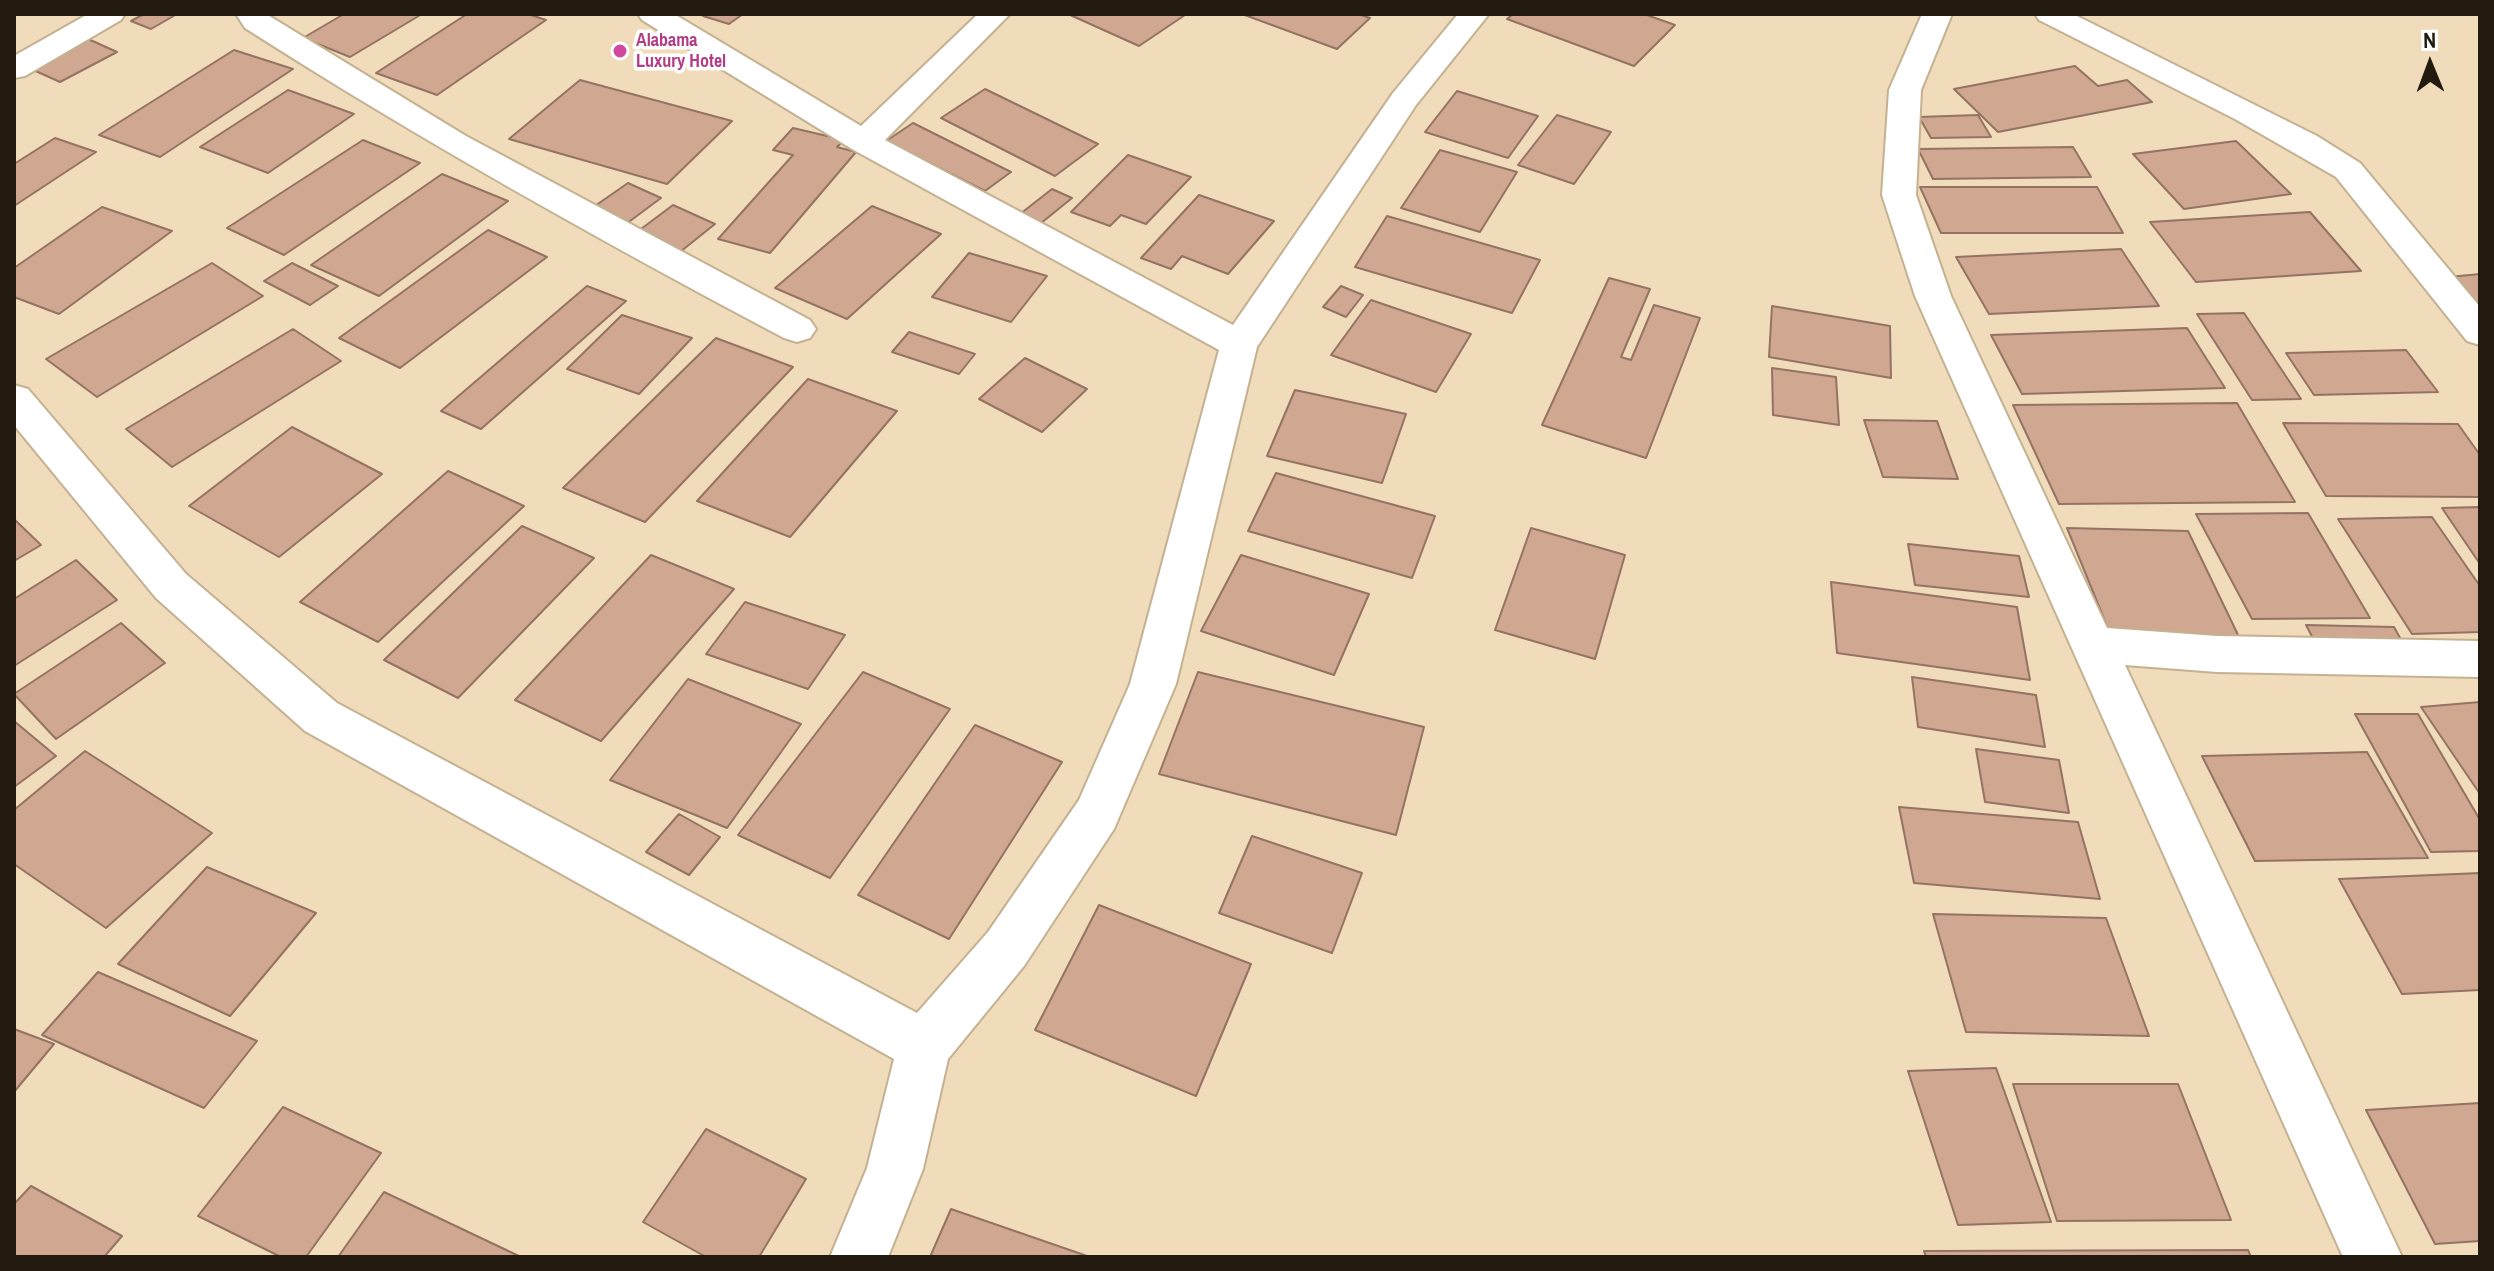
<!DOCTYPE html>
<html>
<head>
<meta charset="utf-8">
<style>
  body { margin:0 }
  #map { position:relative; width:2494px; height:1271px; overflow:hidden; background:#f0dcbb; font-family:"Archivo Narrow",sans-serif }
  canvas { display:block }
  .frame { position:absolute; inset:0; border:16px solid #221a0e; pointer-events:none }
  .north { position:absolute; left:2390px; top:24px; width:80px; height:80px; -webkit-text-stroke:6px #fff; paint-order:stroke; rotate:359deg; font-size:22px; font-weight:700; line-height:32px; text-align:center; color:#221a0e }
  .north::after { content:''; display:block; margin:auto; width:28px; height:36px; background:#221a0e; clip-path:polygon(50% 0,100% 100%,50% 72%,0 100%) }
</style>
</head>
<body>
<div id="map">
<canvas width="2494" height="1271"></canvas>
<div class="frame"></div>
<div class="north">N</div>
</div>
<script>
const ctx = document.querySelector('canvas').getContext('2d');
ctx.lineJoin = 'round';
function fill(path, color) { ctx.fillStyle = color; ctx.fill(path, 'evenodd'); }
function trace(path, color, width, dash) { ctx.strokeStyle = color; ctx.lineWidth = width; ctx.lineCap = dash ? 'butt' : 'round'; ctx.setLineDash(dash || []); ctx.stroke(path); }
function drawText(font, color, halo, rows, align = 'center') {
  ctx.font = font + ' "Archivo Narrow",sans-serif'; ctx.lineWidth = 7; ctx.setLineDash([]); ctx.textBaseline = 'middle'; ctx.strokeStyle = halo; ctx.fillStyle = color; for (const [text, x, y, turn = 0] of rows) {
    ctx.save(); ctx.translate(x, y); ctx.rotate((+turn || 0) * Math.PI / 180); ctx.textAlign = isNaN(turn) ? turn : align; if (halo) ctx.strokeText(text, 0, 0); ctx.fillText(text, 0, 0); ctx.restore();
  }
}
const building = new Path2D(`
  M144,14h33l-26,15 -20,-8z
  M344,14h78l-72,43 -47,-19z
  M467,14h61l18,6 -109,75 -61,-22z
  M706,14h37l-14,10 -26,-8z
  M1068,14h115l2,1 -46,31z
  M1242,14h116l12,4 -33,31z
  M1513,14h131l31,11 -41,41 -127,-47z
  M86,38l31,14 -57,30 -31,-14z
  M234,50l59,19 -133,88 -61,-22z
  M2075,66l23,20 29,-6 25,22 -154,30 -44,-43z
  M580,80l152,41 -65,63 -158,-45z
  M985,89l113,55 -43,32 -114,-58z
  M288,90l66,24 -86,59 -68,-26z
  M1457,91l81,25 -30,42 -83,-26z
  M1557,115l54,17 -37,52 -56,-19z
  M1978,115l13,22 -60,1 -12,-21z
  M913,123l98,49 -26,19 -99,-50z
  M793,128l51,12 -7,7 19,5 -86,101 -52,-14 75,-84 -20,-5z
  M55,138l41,14 -82,54v-42z
  M363,140l57,23 -136,92 -57,-27z
  M2236,141l55,53 -107,15 -51,-55z
  M2073,147l18,30 -158,2 -15,-30z
  M1440,150l77,22 -37,60 -79,-24z
  M1128,155l63,22 -45,47 -25,-9 -11,11 -39,-14z
  M442,174l66,27 -129,95 -68,-31z
  M628,183l33,15 -35,26 -34,-16z
  M1920,187h177l26,46h-182z
  M1052,189l20,9 -32,26 -20,-10z
  M1199,195l75,26 -46,53 -46,-18 -11,13 -30,-11z
  M673,205l42,19 -35,28 -43,-20z
  M872,206l69,28 -94,85 -72,-31z
  M102,207l70,24 -113,83 -45,-17v-29z
  M2310,212l51,59 -165,11 -46,-60z
  M1387,216l153,44 -28,53 -157,-46z
  M488,230l59,27 -147,111 -61,-30z
  M2121,249l38,57 -170,8 -33,-57z
  M969,253l78,23 -36,46 -79,-25z
  M212,263l51,33 -166,101 -51,-38z
  M292,263l46,23 -28,19 -46,-24z
  M2480,274v34l-31,-31z
  M1609,278l41,11 -29,68 10,3 23,-55 46,13 -54,140 -104,-33z
  M587,286l39,15 -145,128 -40,-18z
  M1341,286l22,9 -17,22 -23,-10z
  M1371,300l100,34 -35,58 -105,-37z
  M1772,306l118,20 1,52 -122,-21z
  M2244,313l57,86 -49,1 -55,-86z
  M622,315l70,23 -53,56 -72,-25z
  M2187,328l38,60 -203,6 -31,-59z
  M293,329l48,32 -169,106 -46,-38z
  M909,332l66,22 -16,20 -67,-22z
  M716,338l77,29 -148,155 -82,-34z
  M2406,350l32,42 -124,3 -28,-42z
  M1025,358l62,31 -45,43 -63,-33z
  M1772,368l64,9 3,48 -66,-10z
  M808,379l89,32 -107,126 -93,-36z
  M1295,390l111,24 -24,69 -115,-27z
  M2237,403l58,99 -236,2 -46,-99z
  M1864,420l73,1 21,58 -75,-2z
  M2283,423l175,1 22,31v42l-154,-1z
  M292,427l90,47 -103,83 -90,-51z
  M448,471l76,35 -146,136 -78,-40z
  M1276,473l159,43 -23,62 -164,-47z
  M2480,507v57l-38,-56z
  M2308,513l62,105 -118,1 -56,-105z
  M2432,517l48,69v46l-68,2 -74,-115z
  M14,519l27,26 -27,16z
  M522,526l72,32 -136,140 -74,-38z
  M1531,528l94,27 -30,104 -100,-29z
  M2067,528l121,3 52,108 -129,-3z
  M1908,544l111,12 10,41 -114,-12z
  M651,555l83,34 -133,152 -86,-41z
  M1241,555l128,39 -35,81 -133,-44z
  M76,560l41,40 -103,66v-67z
  M1831,582l186,25 13,73 -193,-27z
  M745,602l100,33 -37,54 -102,-35z
  M121,623l44,40 -109,76 -42,-45z
  M2306,625l88,2 14,25 -89,-2z
  M863,672l87,37 -120,169 -92,-43z
  M1198,672l226,55 -28,108 -237,-61z
  M1912,677l124,18 9,52 -127,-20z
  M688,679l113,45 -74,104 -117,-48z
  M2480,702v92l-59,-87z
  M2355,714h63l62,106v31l-49,1z
  M14,721l42,35 -42,31z
  M975,725l87,37 -113,177 -91,-44z
  M1976,749l83,11 10,53 -84,-11z
  M85,751l127,82 -106,95 -92,-64v-54z
  M2367,752l61,106 -173,3 -53,-105z
  M1899,807l179,15 22,77 -186,-16z
  M679,814l41,23 -31,38 -43,-23z
  M1252,836l110,37 -30,80 -113,-40z
  M207,867l109,46 -86,103 -112,-52z
  M2480,873v117l-78,4 -63,-115z
  M1099,905l152,59 -55,132 -161,-66z
  M1933,914l173,4 43,118 -183,-4z
  M98,972l159,69 -53,67 -162,-73z
  M14,1029l40,15 -40,48z
  M1996,1068l55,154 -93,3 -50,-154z
  M2013,1084h165l53,136 -174,1z
  M2480,1103v138l-45,3 -69,-134z
  M283,1107l98,46 -75,104h-25l-83,-41z
  M706,1129l100,50 -47,78h-53l-63,-35z
  M31,1186l91,50 -18,21h-90v-53z
  M384,1192l137,65h-183z
  M951,1209l139,48h-160z
  M2248,1250l3,7h-325l-2,-6z`);
fill(building, '#d0a791');
trace(building, '#947362', 2);
const street = new Path2D(`
  M88,14h37l-4,6 -96,56 -11,2v-22z
  M236,14h30l200,122 344,184 6,9 -6,9 -13,4 -13,-4c-183,-97 -364,-198 -539,-310z
  M638,14h36l187,112 117,-112h32l-125,126 348,185 160,-232 65,-79h31l-73,91 -159,242 -81,337 -62,145 -90,137 -76,93 -25,110 -35,88h-58l37,-89 27,-109 -589,-328 -149,-133 -142,-173v-40l14,4 158,185 151,129 580,310 71,-81 91,-132 51,-116 89,-334 -367,-201 -210,-129z
  M1922,14h30l-31,76 -5,105 35,101 156,332 110,8 263,5v36l-263,-5 -92,-7 277,592h-59l-428,-961 -33,-101 7,-105z
  M2035,14h38l244,122 43,27 120,144v38l-13,-4 -131,-164 -101,-58 -196,-99z`);
trace(street, '#c4b191', 4);
fill(street, '#fff');
for (const [x, y, r, color] of [
  [620,51,8,"#d1479c"]
]) { const dot = new Path2D(); dot.arc(x, y, r, 0, 2 * Math.PI); ctx.fillStyle = color; ctx.fill(dot); trace(dot, '#fff', 3); }
drawText('bold 18px', '#b23c85', '#fff', [
  ["Alabama",636,41],
  ["Luxury Hotel",636,62]
], 'left');
</script>
</body>
</html>
